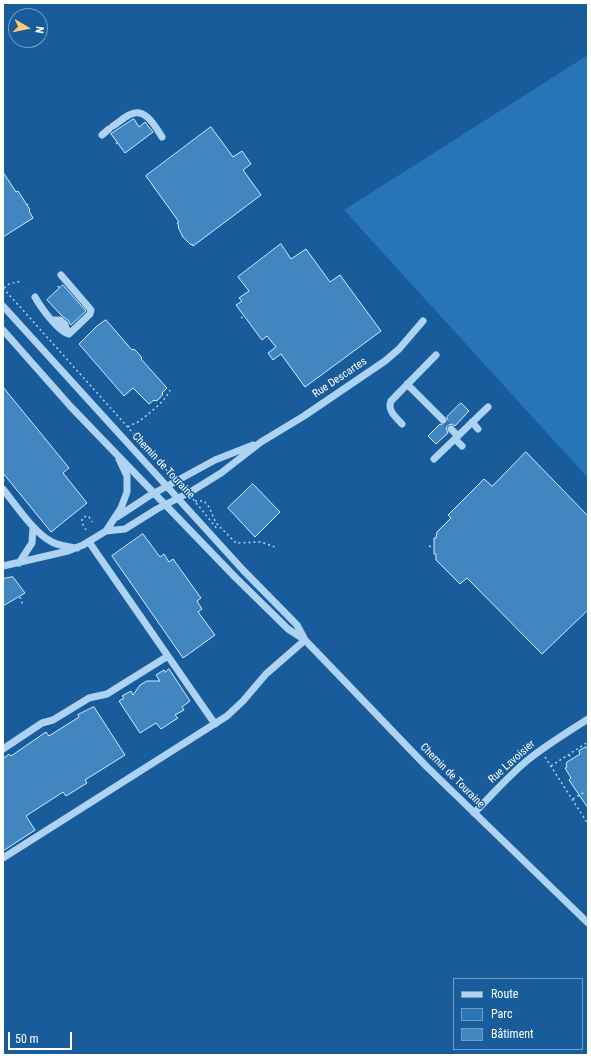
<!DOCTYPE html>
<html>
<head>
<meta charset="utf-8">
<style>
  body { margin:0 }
  #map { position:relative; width:591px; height:1058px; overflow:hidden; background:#185c9b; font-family:"Roboto Condensed",sans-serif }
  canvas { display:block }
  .frame { position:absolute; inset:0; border:4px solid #fff; pointer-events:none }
  .legend { position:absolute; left:453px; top:978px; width:130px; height:72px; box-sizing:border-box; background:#185c9b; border:1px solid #749dc3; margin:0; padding:5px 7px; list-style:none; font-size:12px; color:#fff }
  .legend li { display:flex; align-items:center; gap:8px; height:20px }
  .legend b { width:20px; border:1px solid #749dc3 }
  .north { position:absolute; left:8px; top:8px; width:40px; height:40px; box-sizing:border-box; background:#185c9b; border:1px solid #749dc3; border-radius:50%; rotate:99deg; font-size:11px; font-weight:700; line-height:16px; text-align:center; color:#fff }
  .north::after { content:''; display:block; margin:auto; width:14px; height:18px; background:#ffc96f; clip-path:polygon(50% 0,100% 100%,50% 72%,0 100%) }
  .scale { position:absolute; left:8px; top:1032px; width:64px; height:18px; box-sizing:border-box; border:2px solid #fff; border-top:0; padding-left:5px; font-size:12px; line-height:14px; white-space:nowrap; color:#fff; -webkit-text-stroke:3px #185c9b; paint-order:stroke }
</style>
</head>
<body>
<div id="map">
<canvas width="591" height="1058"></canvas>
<div class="frame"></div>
<ul class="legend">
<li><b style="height:5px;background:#aed2f2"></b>Route</li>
<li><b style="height:11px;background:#2775b7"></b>Parc</li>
<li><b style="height:11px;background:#4186c1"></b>Bâtiment</li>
</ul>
<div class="north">N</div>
<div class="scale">50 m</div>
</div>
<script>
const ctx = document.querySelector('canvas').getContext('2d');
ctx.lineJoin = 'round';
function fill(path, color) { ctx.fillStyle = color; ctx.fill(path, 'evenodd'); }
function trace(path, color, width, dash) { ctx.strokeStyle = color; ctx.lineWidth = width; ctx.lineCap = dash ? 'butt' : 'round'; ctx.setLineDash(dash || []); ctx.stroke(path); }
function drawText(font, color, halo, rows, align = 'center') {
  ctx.font = font + ' "Roboto Condensed",sans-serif'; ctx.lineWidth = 3; ctx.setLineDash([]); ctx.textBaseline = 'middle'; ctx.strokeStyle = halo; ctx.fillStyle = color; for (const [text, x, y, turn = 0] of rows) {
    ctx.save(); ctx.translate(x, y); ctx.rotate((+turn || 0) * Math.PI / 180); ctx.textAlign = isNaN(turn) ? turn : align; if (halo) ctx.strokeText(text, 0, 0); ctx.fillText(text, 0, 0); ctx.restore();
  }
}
fill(new Path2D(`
  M588,55v423l-244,-268z`), '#2775b7');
const building = new Path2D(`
  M134,119l5,8 6,-5 8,10 -28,21 -14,-19z
  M211,127l22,30 9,-6 9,13 -8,6 18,25 -68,51 -1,-2 -1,1 -8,-8 -5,-10 1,-1 -2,-3 2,-1 -33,-46z
  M3,172l13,20 2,-1 9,14 3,5 -1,1 4,7 -30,19z
  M281,244l10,15 15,-10 24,33 10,-7 41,56 -76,56 -24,-33 -8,6 -5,-7 8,-6 -9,-11 -5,4 -26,-35 6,-4 -3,-3 10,-7 -11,-14z
  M63,285l23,26 -15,14 -3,-5 -6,-4 -15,-16z
  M106,320l26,30 2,-1 5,5 3,4 -1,1 26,29 -5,5 1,1 -5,6 -3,1 -1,-1 -5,4 -16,-16 -9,8 -45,-52 18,-18z
  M3,387l66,81 -6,5 24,30 -36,29 -48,-59z
  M461,403l8,8 -14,15 -3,-2 -4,1 -2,3 2,5 -12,11 -8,-8 12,-12 4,1 2,-1 2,-3 -1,-4z
  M526,452l62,64v94l-46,44 -75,-76 -7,6 -24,-24v-6h-2v-16h2l1,-6 14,-14 -3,-3 36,-36 8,7z
  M253,484l27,28 -25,25 -27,-29z
  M143,534l17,23 4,-3 5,8 4,-3 28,39 -4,3 5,8 -4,3 17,23 -32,23 -71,-102z
  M13,577l12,16 -22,13v-27z
  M169,669l21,32 -8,6 2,3 -9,5 3,3 -17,11 -5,-6 -16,10 -21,-32 5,-3 -2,-2 9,-5 2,4 7,-10 7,-4h13l-4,-6 8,-5 1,2z
  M94,707l31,48 -40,25 2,3 -21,13 -3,-4 -37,24 9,14 -32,21v-92l6,-5 2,2 35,-24 3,4 30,-19 -1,-2z
  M586,747l2,3v58l-19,-28 2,-2 -6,-10 2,-1 -1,-3 1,-2 13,-8 -1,-3z`);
fill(building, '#4186c1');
trace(building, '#d5eafc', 1);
trace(new Path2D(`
  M443,420l8,9`), '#3b74aa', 7, [7, 3.5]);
trace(new Path2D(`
  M116,144l2,-2
  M27,205l1,-1
  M58,286l2,3
  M3,288l156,174 -2,3
  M4,288l5,-4 12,-3
  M241,318l3,-2
  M128,427c3,-3 8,-3 11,-6 8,-5 29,-23 31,-31
  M159,462l12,13
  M3,481l4,-3
  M193,499l25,31
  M195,501h9l5,6 7,16 20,20 25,-1 14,5
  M86,530l-4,-7v-4l4,-3 3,1 3,5
  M429,546l5,1
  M20,597l3,8
  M569,755l3,4
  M545,757l43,67
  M551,766l37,-24
  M573,799l13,-8`), '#aed2f2', 1.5, [2, 3]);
trace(new Path2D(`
  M113,126c5,-3 10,-8 16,-11 16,-9 26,11 33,22
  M102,135l7,-6
  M35,297c5,9 23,35 34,37l21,-20 1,-4 -30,-35
  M3,306l240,264 54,55 7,13
  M52,320h8l5,4 2,7 4,1
  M3,330l68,77 164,170 53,52 17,11 121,126 162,157
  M407,384l36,36
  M472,422l6,7
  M402,424c-6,-7 -15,-13 -11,-23l45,-46
  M451,429l7,7
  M455,439l7,7
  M434,459l54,-52
  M3,489c12,15 32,45 49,53 8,4 17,5 25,6
  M117,517l32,-21 66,-36 38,-15
  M106,531l19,-2 32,-20 35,-18 29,-18 40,-31 43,-26 81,-55 14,-12 24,-28
  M89,542l126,182
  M19,563l13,-20 1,-16
  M3,566l65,-15 15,-6 23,-14 15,-23 6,-16v-16l-8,-17
  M3,749l39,-26 11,-3 36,-22 18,-4 61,-38
  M474,813c18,-18 35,-38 55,-54 19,-15 39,-27 59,-40
  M3,858l224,-142 16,-15 23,-27 39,-34`), '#aed2f2', 7);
drawText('11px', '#fff', '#185c9b', [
  ["Rue Descartes",340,378,-34],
  ["Chemin de Touraine",163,466,47],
  ["Rue Lavoisier",512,762,-42],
  ["Chemin de Touraine",452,776,45]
]);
</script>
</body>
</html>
